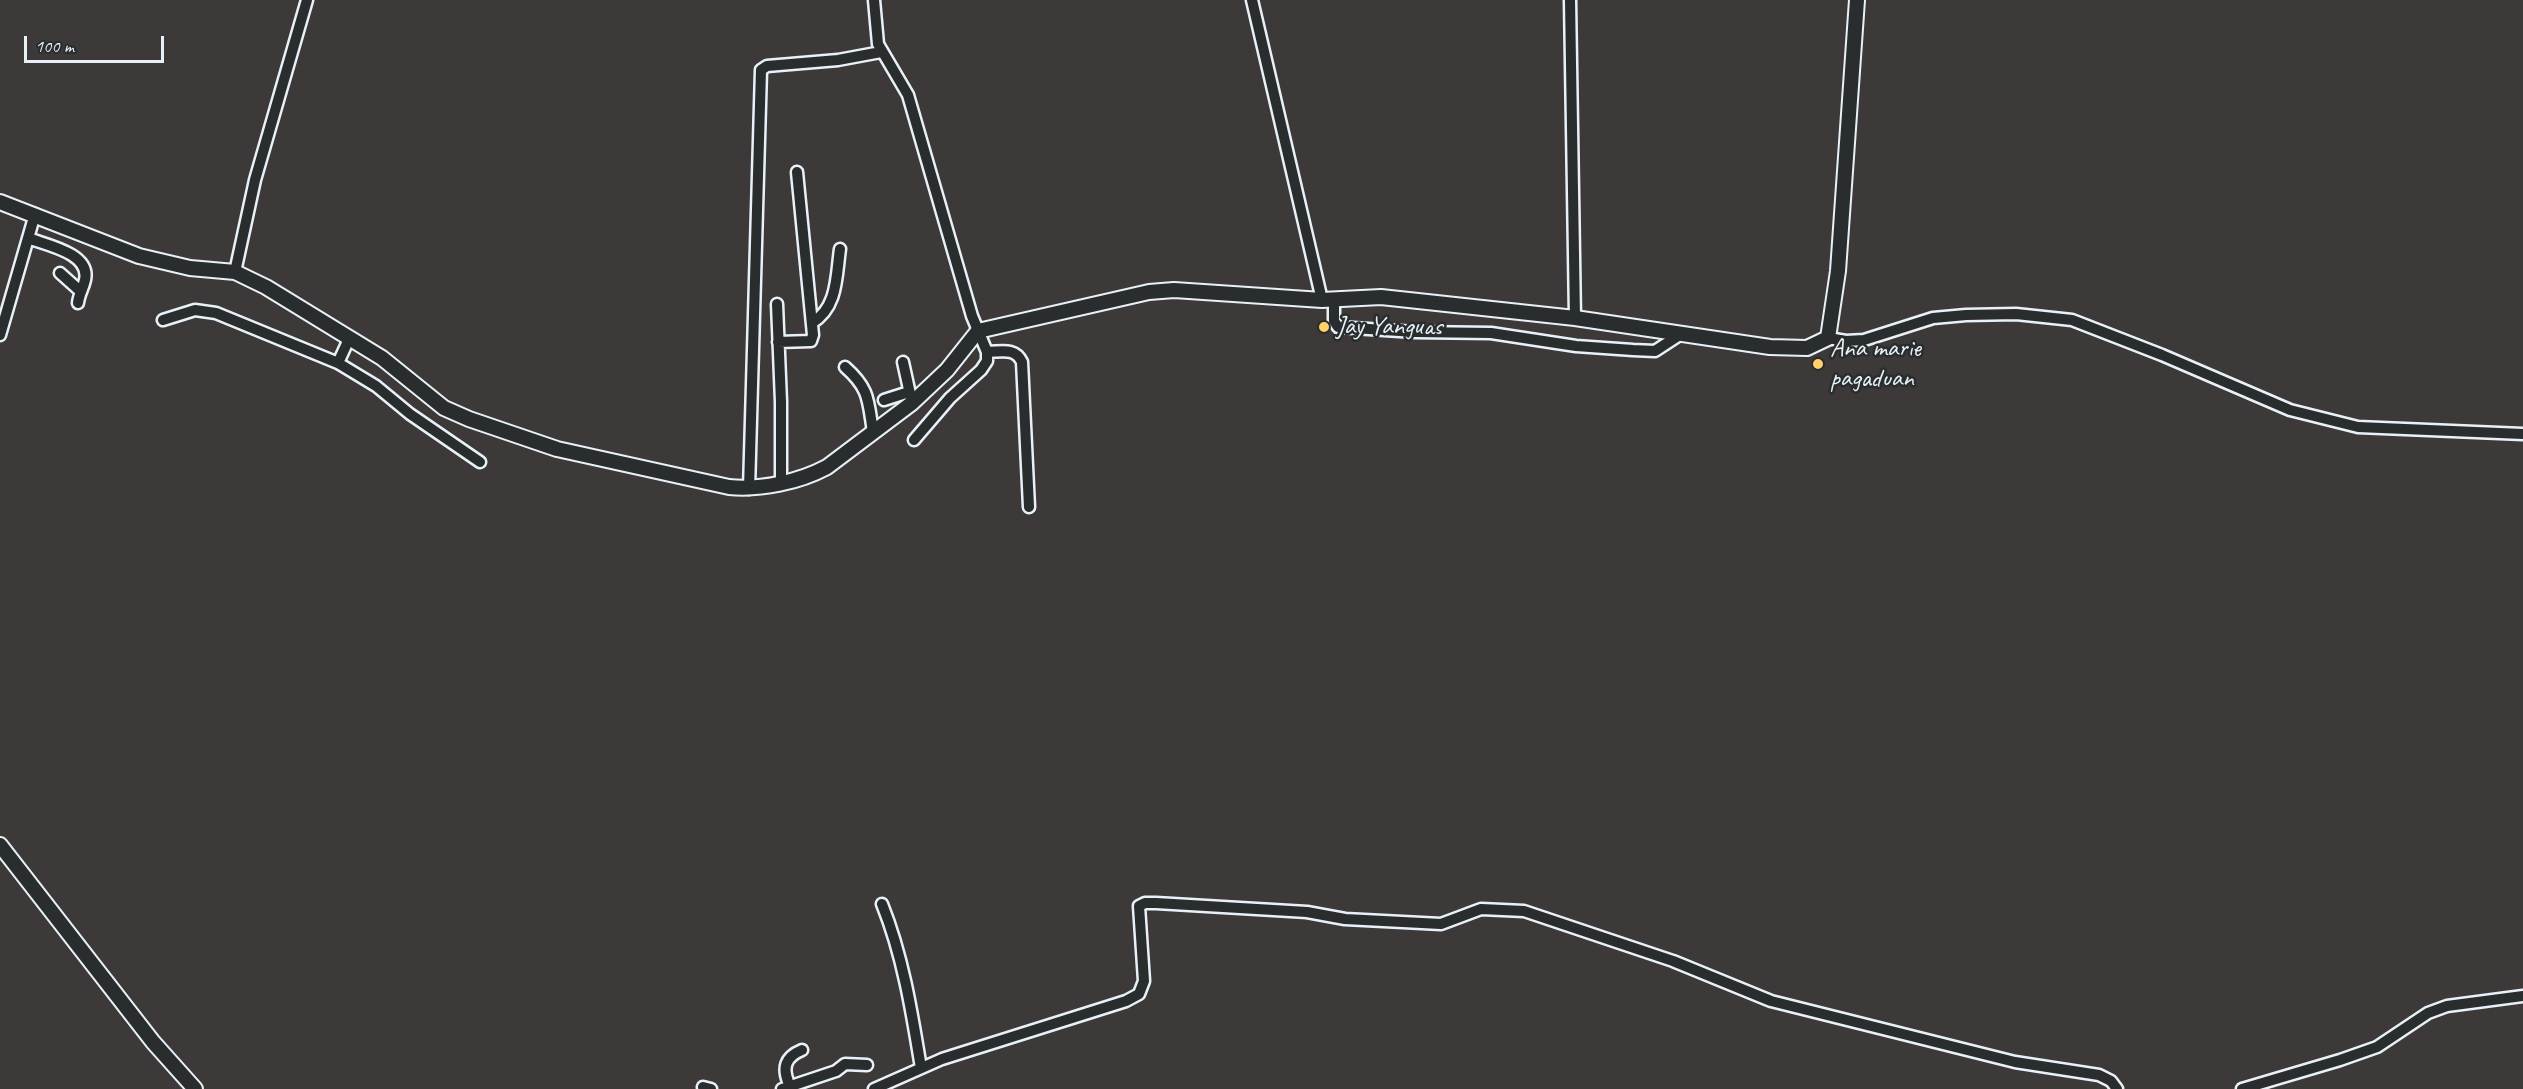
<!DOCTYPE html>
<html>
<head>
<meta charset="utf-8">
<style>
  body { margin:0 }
  #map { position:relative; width:2523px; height:1089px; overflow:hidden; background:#3d3939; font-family:Caveat,sans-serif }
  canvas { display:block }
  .scale { position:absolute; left:24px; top:36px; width:140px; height:27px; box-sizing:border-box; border:3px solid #e8f1f8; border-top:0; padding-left:8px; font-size:18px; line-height:21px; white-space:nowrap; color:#e8f1f8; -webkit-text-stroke:4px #2a2d2e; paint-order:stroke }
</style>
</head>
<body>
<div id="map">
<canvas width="2523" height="1089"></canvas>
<div class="scale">100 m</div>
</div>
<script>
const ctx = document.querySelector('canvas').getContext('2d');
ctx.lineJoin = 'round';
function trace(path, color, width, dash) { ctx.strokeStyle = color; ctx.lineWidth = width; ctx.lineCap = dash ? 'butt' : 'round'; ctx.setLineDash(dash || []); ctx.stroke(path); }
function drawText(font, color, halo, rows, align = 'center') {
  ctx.font = font + ' Caveat,sans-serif'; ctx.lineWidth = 5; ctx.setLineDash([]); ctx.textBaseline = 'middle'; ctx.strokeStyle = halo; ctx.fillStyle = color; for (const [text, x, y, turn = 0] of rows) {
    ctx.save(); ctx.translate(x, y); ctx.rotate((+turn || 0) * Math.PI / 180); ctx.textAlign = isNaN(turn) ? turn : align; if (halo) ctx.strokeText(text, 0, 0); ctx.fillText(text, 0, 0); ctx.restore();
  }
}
const street = new Path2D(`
  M874,0l4,44 30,51 64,221 15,36v9l-6,9 -31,28 -36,42
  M1252,0l70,300
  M1570,0l5,318
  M28,238c18,7 63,15 57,42 -2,9 -6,14 -7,23
  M235,272l20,-92 52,-180
  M60,273l19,17
  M1334,299v22l4,6 77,5 76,1 85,13 57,4 22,1 26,-17
  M777,304l4,98v80
  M163,320l32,-10 21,3 122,50 38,23 34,28 70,48
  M812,323c26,-16 24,-46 28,-74
  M0,335l35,-121
  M1828,338l18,3 18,-1 69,-22 33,-3 50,-1 56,6 90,35 128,55 68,17 165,7
  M778,342l33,-1 2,-6 -16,-163
  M987,352c14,0 28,-5 35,10l7,145
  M903,362l9,41
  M338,363l11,-24
  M845,367c25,22 23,34 28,65
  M884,400l25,-8
  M749,489l12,-419 6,-4 71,-6 43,-8
  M882,904c21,52 30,109 39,164
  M789,1084c-7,-16 -4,-27 13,-34
  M703,1087l8,2
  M782,1089l54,-18 9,-7 22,1
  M874,1089l68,-30 184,-58 13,-7 5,-13 -5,-75 6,-3h11l151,9 38,7 96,5 40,-15 43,2 149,50 98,40 244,61 84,13 12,6 6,8
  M2242,1089l98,-29 37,-13 51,-34 19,-7 76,-10`);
const secondary = new Path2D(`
  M0,202l139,54 51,12 45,4 31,15 116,71 62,50 25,11 88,30 172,38c32,3 70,-5 98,-20l85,-64 35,-33 31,-39 171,-39 25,-2 148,10 59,-3 194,21 195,29 37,1 21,-10 10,-67 19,-271
  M0,845l153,197 42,47`);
trace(street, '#e8f1f8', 15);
trace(secondary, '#e8f1f8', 18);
trace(street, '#2a2d2e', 10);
trace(secondary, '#2a2d2e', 14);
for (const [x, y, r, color] of [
  [1324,327,6,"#ffd166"],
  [1818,364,6,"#ffd166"]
]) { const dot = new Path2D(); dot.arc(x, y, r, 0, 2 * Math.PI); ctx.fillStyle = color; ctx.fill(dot); trace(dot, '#2a2d2e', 2); }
drawText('26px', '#e8f1f8', '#2a2d2e', [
  ["Jay Yanguas",1336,327],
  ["Ana marie",1830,349],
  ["pagaduan",1830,379]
], 'left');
</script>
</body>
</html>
